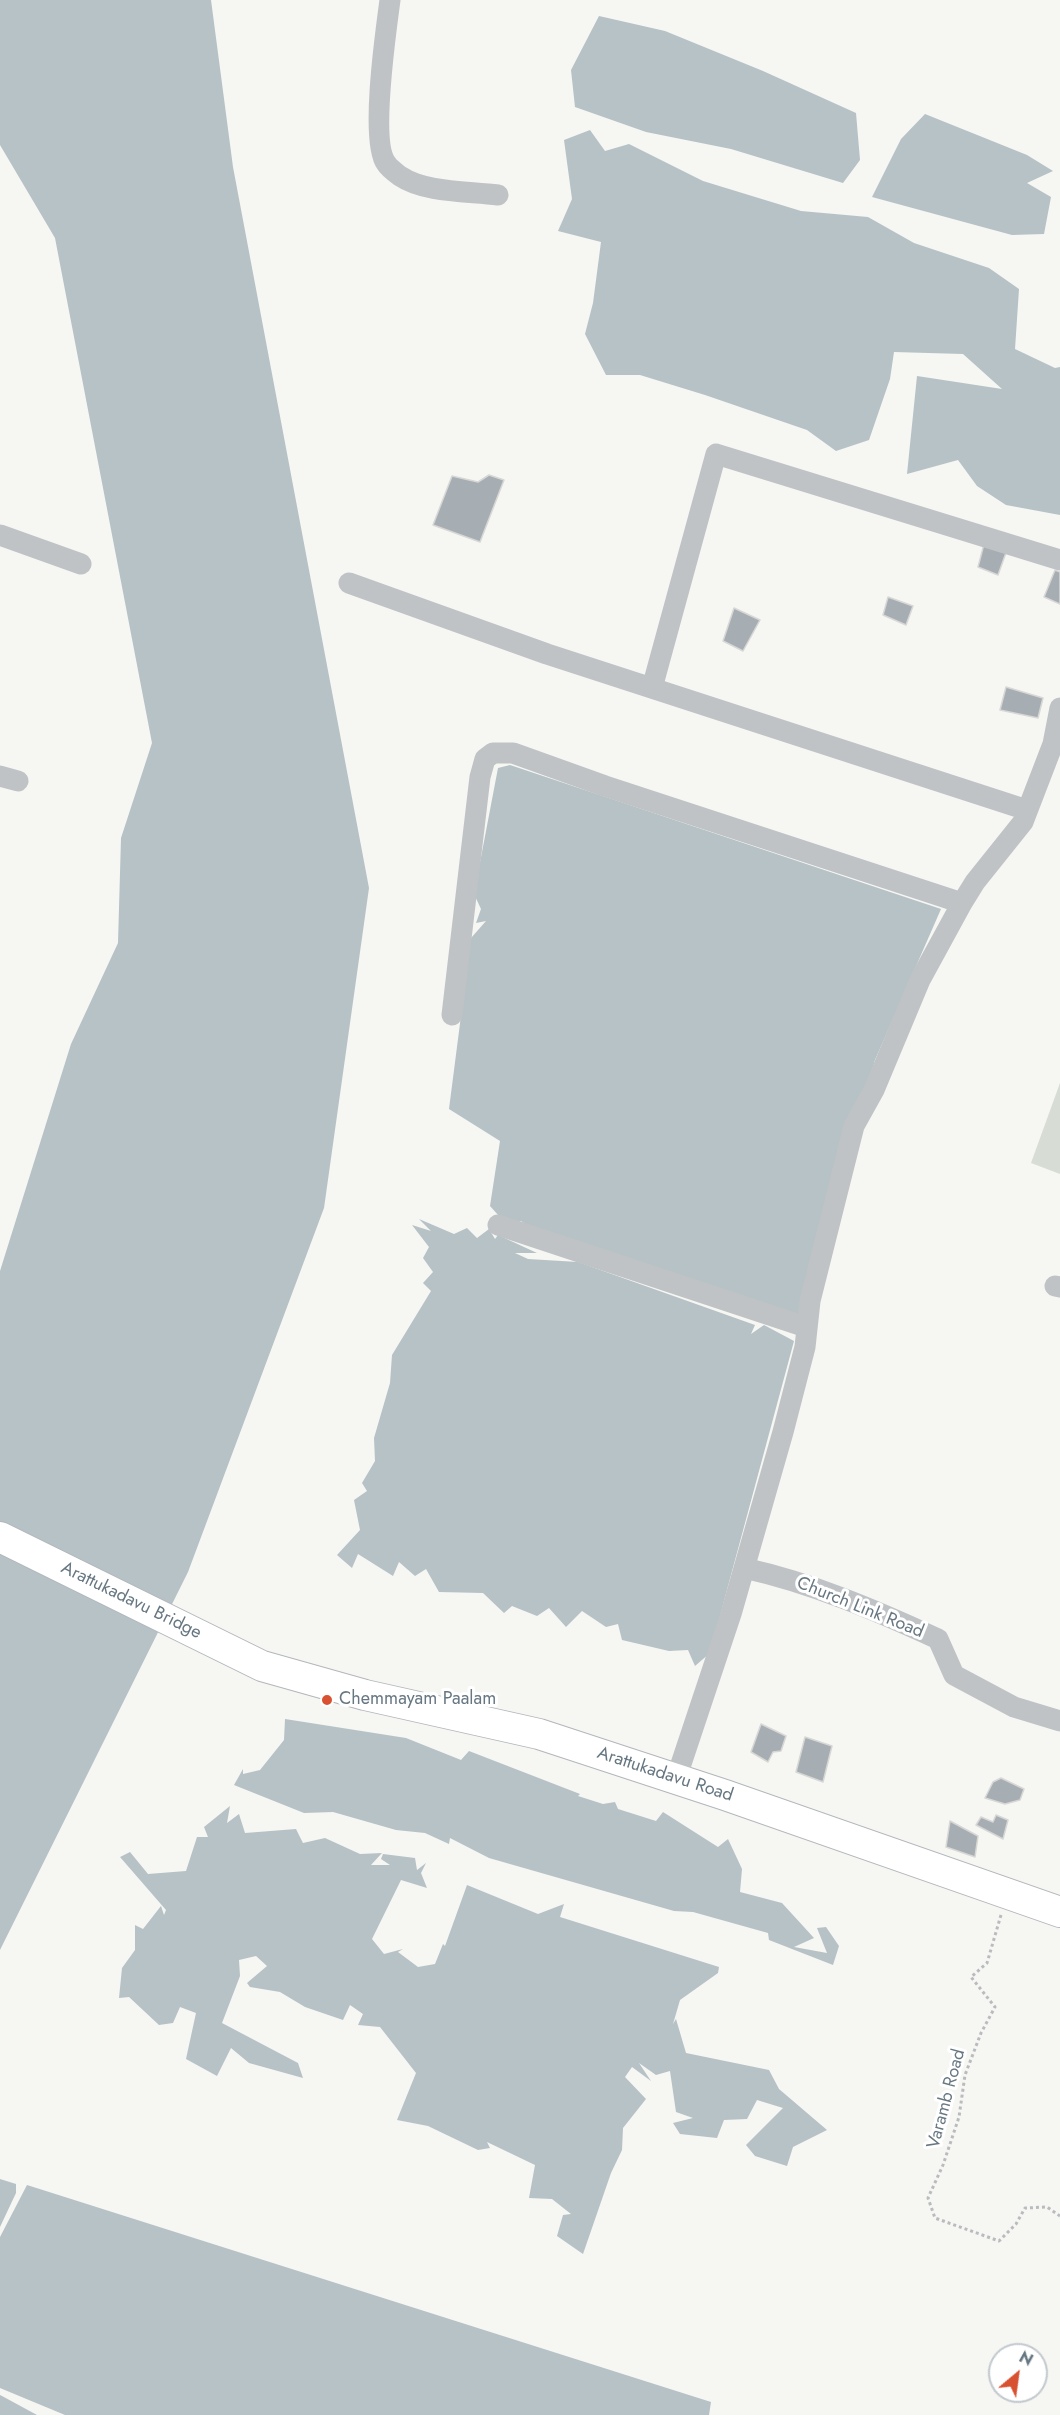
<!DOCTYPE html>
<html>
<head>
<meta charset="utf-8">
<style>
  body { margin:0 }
  #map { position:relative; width:1060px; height:2415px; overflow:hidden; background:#f6f6f3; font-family:Jost,sans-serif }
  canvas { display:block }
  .north { position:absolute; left:988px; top:2343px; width:60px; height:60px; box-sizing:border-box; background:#fff; border:2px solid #c2c9cd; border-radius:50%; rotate:29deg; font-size:16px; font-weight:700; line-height:24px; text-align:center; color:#677782 }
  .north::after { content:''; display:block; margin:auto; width:21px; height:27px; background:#d85130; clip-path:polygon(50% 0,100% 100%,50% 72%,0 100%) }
</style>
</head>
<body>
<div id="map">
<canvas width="1060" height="2415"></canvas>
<div class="north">N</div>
</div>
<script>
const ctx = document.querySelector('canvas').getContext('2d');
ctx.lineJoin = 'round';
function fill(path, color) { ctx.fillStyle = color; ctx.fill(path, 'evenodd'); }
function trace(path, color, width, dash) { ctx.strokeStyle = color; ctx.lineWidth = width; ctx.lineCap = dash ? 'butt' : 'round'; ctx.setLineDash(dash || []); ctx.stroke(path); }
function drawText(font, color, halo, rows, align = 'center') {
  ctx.font = font + ' Jost,sans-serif'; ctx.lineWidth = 6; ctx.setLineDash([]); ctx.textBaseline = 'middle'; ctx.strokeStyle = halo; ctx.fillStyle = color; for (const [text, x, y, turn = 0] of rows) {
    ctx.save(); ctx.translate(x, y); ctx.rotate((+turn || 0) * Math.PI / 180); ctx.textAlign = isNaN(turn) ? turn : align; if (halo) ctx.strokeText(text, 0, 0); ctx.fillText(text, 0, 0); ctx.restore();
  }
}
fill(new Path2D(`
  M1060,1083v91l-29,-11z`), '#d7dcd4');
fill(new Path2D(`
  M0,0h211l22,167 136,721 -45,320 -136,364 -188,378v-679l71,-227 47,-101 3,-105 31,-95 -97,-505 -55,-93z
  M599,16l66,15 98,40 93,42 4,47 -17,23 -112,-34 -85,-17 -71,-25 -4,-37z
  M925,114l102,41 26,16 -26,12 24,14 -7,37 -32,1 -140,-38 29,-58z
  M590,130l15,21 24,-7 74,37 98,30 67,6 46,26 75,25 30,21 -4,60 40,19 5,-1v148l-54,-10 -29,-19 -19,-26 -51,14 10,-98 85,13 -39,-35 -69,-2 -4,27 -21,61 -33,11 -29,-21 -102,-35 -65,-20h-34l-21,-41 8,-31 8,-61 -43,-11 14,-32 -8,-59z
  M510,765l431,144 -66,151 -77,256 -249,-76 -28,-19 -13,5 -18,-20 10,-65 -51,-32 22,-171 15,-17 -10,2 5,-14 -7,-15 24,-126z
  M419,1219l35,15 13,-6 10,10 12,-9 6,10 3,-4 39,18h-22l13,6 50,3 177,63 -4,9 13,-9 30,16 -84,312 -15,13 -7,-16 -19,1 -47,-11 -4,-16 -12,3 -24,-16 -16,16 -17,-19 -12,8 -25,-10 -8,7 -21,-20 -44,-1 -13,-23 -11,7 -16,-14 -6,14 -35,-22 -6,14 -15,-13 23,-25 -6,-30 13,-9 -5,-8 13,-22 -1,-23 16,-55 2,-28 39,-64 -8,-8 10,-11 -10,-14 6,-11 -17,-22 19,6z
  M285,1719l121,19 55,22 8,-9 111,43 -2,2 25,8 12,-2 3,7 38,12 7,-9 55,35 10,-8 14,30 -2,23 42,11 32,35 -20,9 33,6 -10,-25 9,-1 13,19 -6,19 -64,-25 -1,-7 -75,-21 -19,-1 -185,-53 -39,-20 -1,6 -24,-11 -29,-3 -63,-18 -29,1 -70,-28 9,-16v5l17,-4 24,-30z
  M230,1806l-3,17 12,-9 6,19 51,-4 7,14 22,-5 35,16 22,-1 -11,12h19l-9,-6 2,-5 32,4 2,12 9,-7 -5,10 6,15 -26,-8 -29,59 12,15 19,-5 -5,3 20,15 17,-3 8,-20 2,2 22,-61 71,29 26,-10 -4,13 159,50 -1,6 -38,27 -7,24 3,-5 10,34 83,17 10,19 48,41 -34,17 -6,19 -32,-10 -9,-11 37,-37 -26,-8 -10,19 -23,1 -7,18 -37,-4 -7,-11 20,-5 -17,-6 -6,-41 -14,4 -17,-12 12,18 -19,-14 -7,10 21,22 -23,29 -1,22 -11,23 -28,81 -26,-18 6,-21 8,-1 -19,-15 -23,-1 6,-33 -48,-23 3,6 -12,2 -50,-24 -31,-6 19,-47 -36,-46 -22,-2 5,-11 -13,-9 -7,15 -38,-13 -25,-15 -30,-5 -3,-4 20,-17 -11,-10 -17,4 1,16 -18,47 76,40 5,15 -54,-15 -18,-15 -14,28 -31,-17 10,-46 -16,-6 -7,16 -14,2 -30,-28 -10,1 3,-30 13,-18v-25l8,4 18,-23 3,9 2,-5 -46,-53 10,-5 18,22 38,-3 11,-34h11l-4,-10z
  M0,2179l16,5v9l-16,34z
  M27,2185l684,217 -2,13h-644l-65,-27v-151z
  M0,2395l2,1 35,19h-37z`), '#b6c2c6');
const building = new Path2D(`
  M489,475l15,5 -24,62 -47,-17 19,-49 26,6z
  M984,544l23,6 -9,25 -20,-8z
  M1055,570l5,2v32l-16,-7z
  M888,597l25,9 -7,19 -23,-10z
  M734,608l26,12 -17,31 -20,-10z
  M1006,687l37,11 -5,20 -38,-8z
  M761,1724l25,12 -5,15 -8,1 -5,10 -17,-10z
  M805,1737l27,9 -9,36 -27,-10z
  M1001,1778l23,11 -4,11 -15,4 -20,-6 8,-16z
  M996,1815l12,5 -5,19 -27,-14 5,-8 12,5z
  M950,1821l28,15 -3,21 -29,-10z`);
fill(building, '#a7aeb3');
trace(building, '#d7d7d5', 1.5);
const secondary = new Path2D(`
  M0,1537l262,129 103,29 174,39 186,61 335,117`);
trace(secondary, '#b2b7bb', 32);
trace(new Path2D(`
  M1001,1915l-14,48 -16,14 24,30 -14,26 -16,42 -6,42 -16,48 -15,33 7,20 64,23 17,-17 9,-16 22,-1 13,9`), '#b9bcbe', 3, [3, 3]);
trace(new Path2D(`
  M390,0c-4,30 -20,141 -4,163 3,5 10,10 14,13 25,17 68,15 98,19
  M0,535l81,29
  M349,583l198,71 480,156
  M652,688l64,-234 344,106
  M0,776l18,5
  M452,1015l28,-238 5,-18 8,-6h20l92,33 357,117
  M498,1225l308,102
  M1055,1286l5,1
  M744,1568c68,15 131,42 194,71l16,36 60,32 46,14
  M676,1779l55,-165 52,-182 22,-85 5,-46 44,-175 20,-36 46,-110 42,-77 13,-21 48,-60 30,-78 7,-36`), '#bfc3c6', 21);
trace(secondary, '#fff', 30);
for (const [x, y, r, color] of [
  [327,1700,6,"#d85130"]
]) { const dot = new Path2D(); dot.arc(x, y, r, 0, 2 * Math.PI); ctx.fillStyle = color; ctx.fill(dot); trace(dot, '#fff', 2); }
drawText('18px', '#677782', '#fff', [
  ["Arattukadavu Bridge",131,1601,26],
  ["Church Link Road",860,1608,22],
  ["Arattukadavu Road",665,1775,18],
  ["Varamb Road",947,2099,-75]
]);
drawText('18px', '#677782', '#fff', [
  ["Chemmayam Paalam",339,1700]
], 'left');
</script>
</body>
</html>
